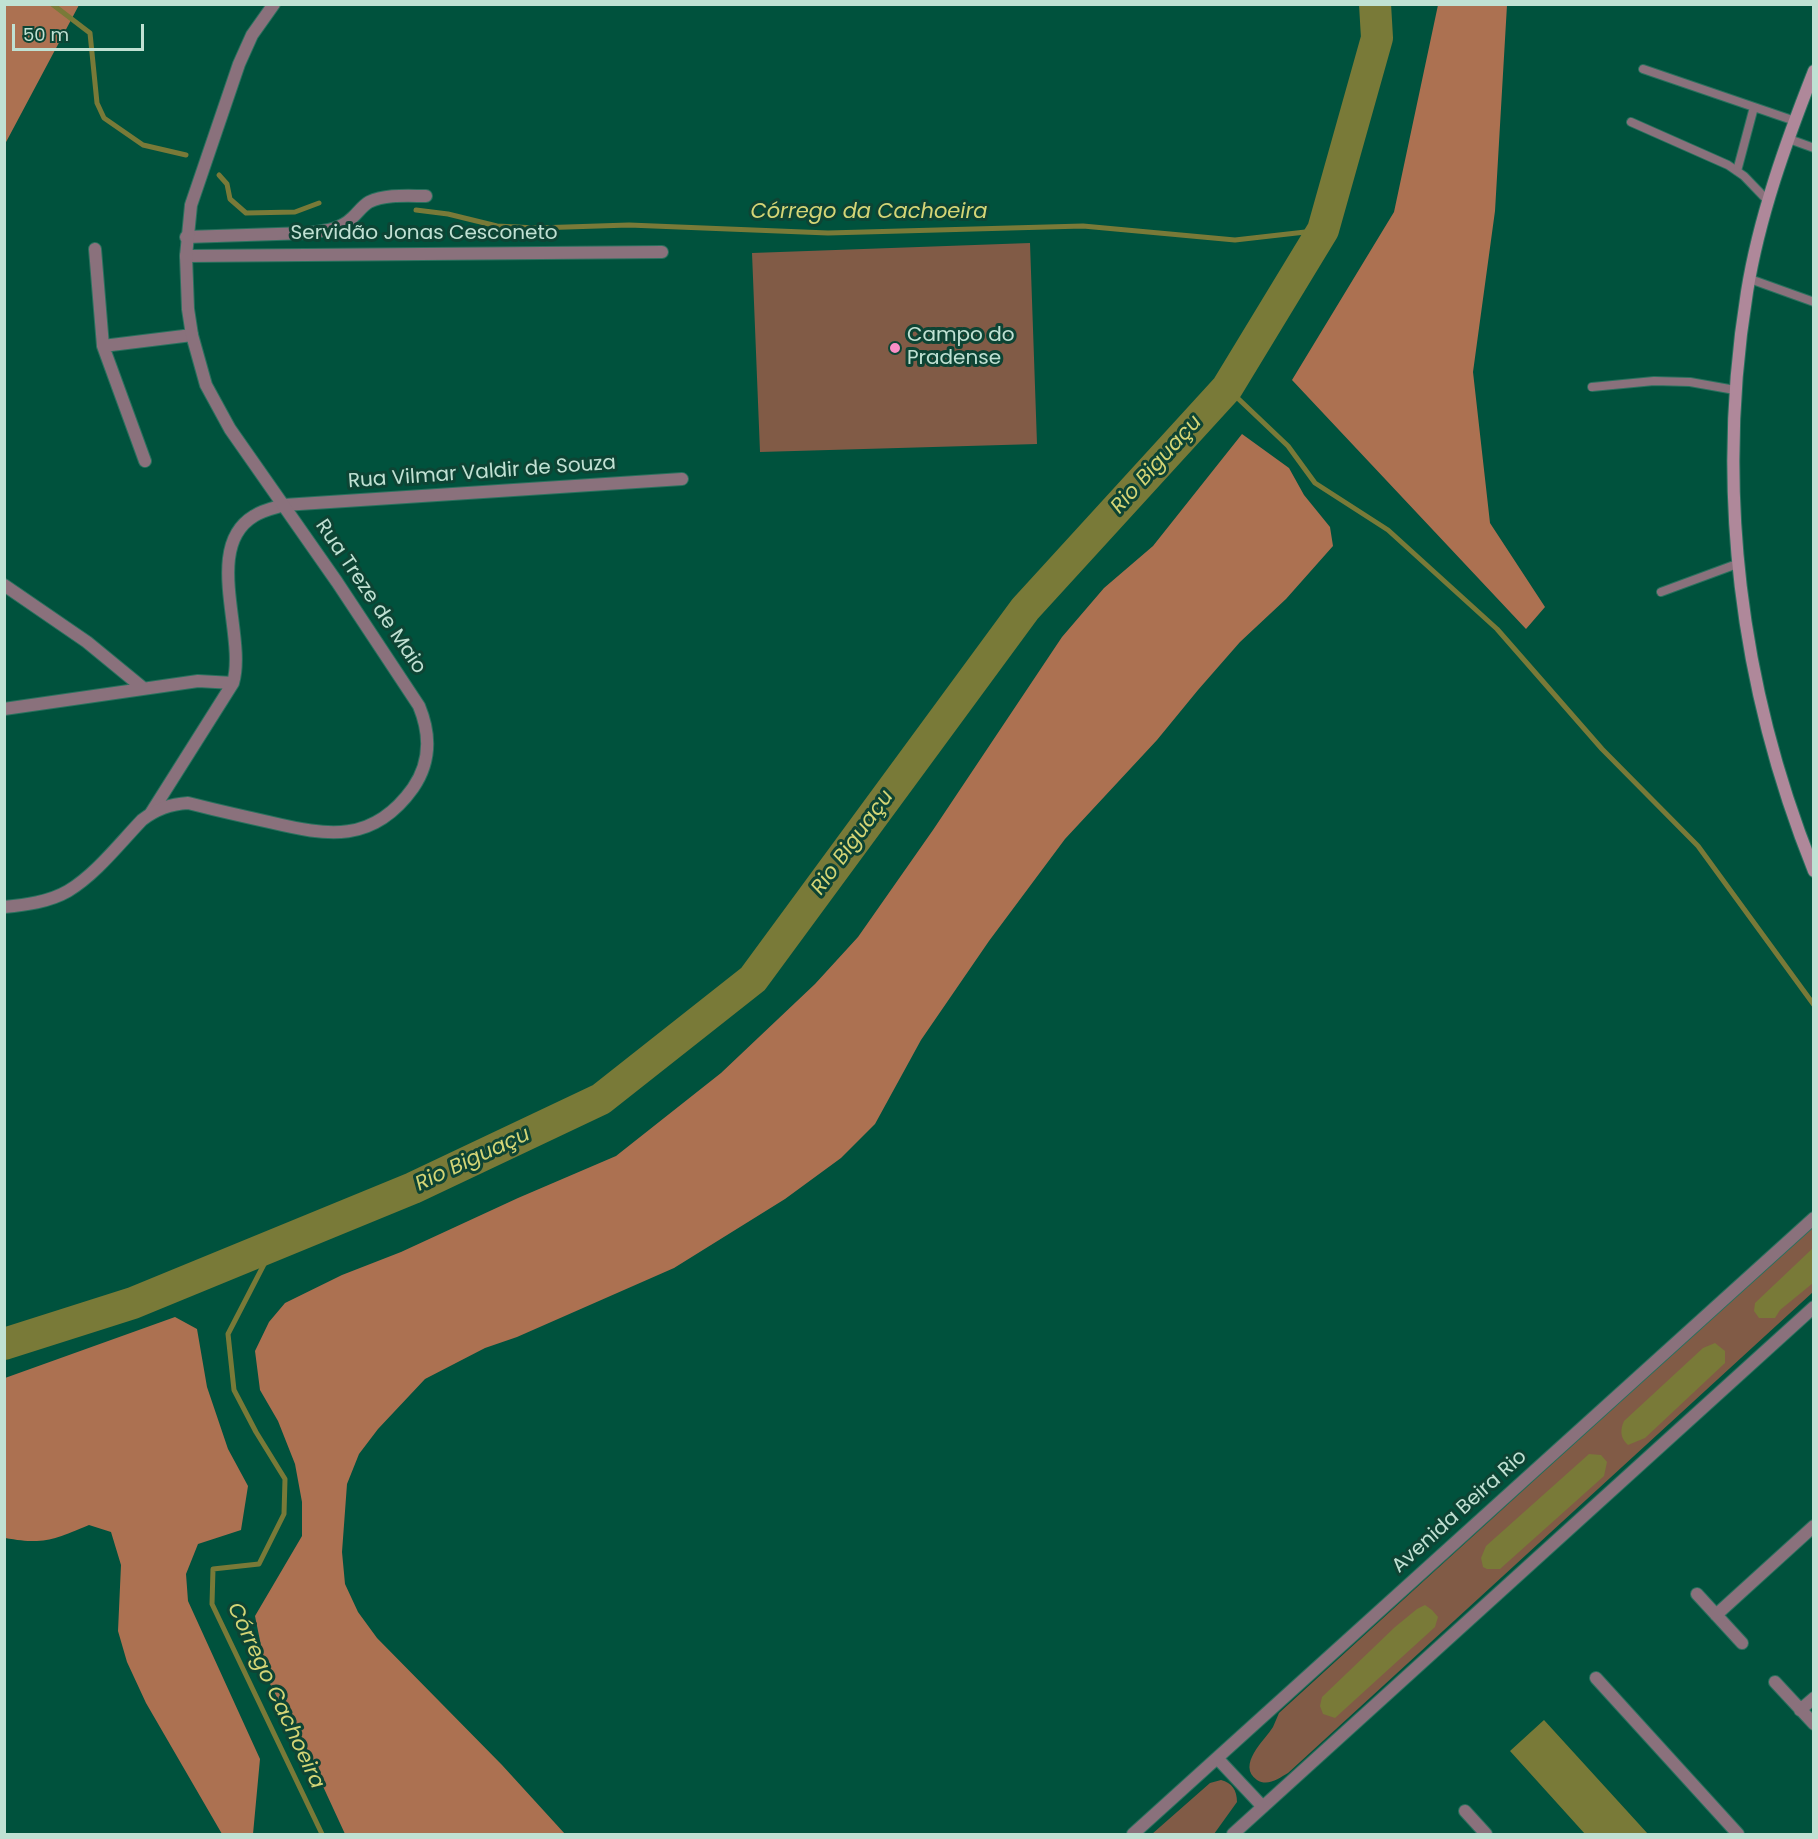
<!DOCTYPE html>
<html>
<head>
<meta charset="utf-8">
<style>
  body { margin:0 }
  #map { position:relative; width:1818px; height:1839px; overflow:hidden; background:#00523d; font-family:Poppins,sans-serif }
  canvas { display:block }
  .frame { position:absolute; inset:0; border:6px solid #c0e1d3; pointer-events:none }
  .scale { position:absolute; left:12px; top:24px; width:132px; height:27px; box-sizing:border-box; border:3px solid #c0e1d3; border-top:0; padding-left:8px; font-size:18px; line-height:21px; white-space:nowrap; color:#c0e1d3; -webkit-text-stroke:4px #0d4434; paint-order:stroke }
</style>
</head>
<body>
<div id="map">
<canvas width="1818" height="1839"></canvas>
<div class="frame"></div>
<div class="scale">50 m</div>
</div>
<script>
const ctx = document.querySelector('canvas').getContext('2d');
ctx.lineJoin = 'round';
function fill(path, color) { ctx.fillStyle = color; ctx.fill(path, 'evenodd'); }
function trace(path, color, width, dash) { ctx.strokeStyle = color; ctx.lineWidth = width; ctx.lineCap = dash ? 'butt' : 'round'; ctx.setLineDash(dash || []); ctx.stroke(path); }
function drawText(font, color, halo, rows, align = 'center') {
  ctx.font = font + ' Poppins,sans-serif'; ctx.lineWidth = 6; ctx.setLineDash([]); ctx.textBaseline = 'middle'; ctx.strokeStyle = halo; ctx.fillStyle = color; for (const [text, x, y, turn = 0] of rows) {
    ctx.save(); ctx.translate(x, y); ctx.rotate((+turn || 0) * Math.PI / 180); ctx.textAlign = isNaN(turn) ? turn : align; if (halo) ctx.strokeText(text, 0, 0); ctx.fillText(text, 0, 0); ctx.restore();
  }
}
fill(new Path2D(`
  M1030,243l7,201 -277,8 -8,-199z
  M1813,1226v66l-525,481c-9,5 -20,14 -31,7 -21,-15 8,-40 16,-53 2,-5 4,-9 6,-14z
  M1221,1780c11,3 16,10 16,22l-23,32h-62l58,-51z`), '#815b46');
fill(new Path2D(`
  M5,4l74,1 -74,139 -1,-139z
  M1438,5h69l-12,206 -22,161 17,151 55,84 -19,22 -234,-249 102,-168z
  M1242,434l47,34 15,27 26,32 3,19 -47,53 -46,43 -42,48 -41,50 -92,99 -76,102 -68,99 -46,84 -34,34 -56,41 -111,69 -157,69 -32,11 -60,31 -47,50 -19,25 -12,30 -5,68 3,32 13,28 19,26 125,127 63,69h-220l-24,-52 -53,-102 -13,-64 47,-80v-34l-7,-38 -17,-43 -18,-31 -5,-39 14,-29 16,-19 57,-28 59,-23 117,-54 98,-42 105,-83 94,-89 43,-47 75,-107 129,-193 42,-49 49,-42z
  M175,1317l22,12 10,58 21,62 20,37 -7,44 -43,14 -12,30 2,27 72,158 -7,75h-31l-76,-131 -19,-41 -9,-31 3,-66 -10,-33 -22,-7c-37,15 -44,20 -84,13v-160z`), '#ac7151');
fill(new Path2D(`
  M1813,1248v35l-33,27 -5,8h-16l-5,-7 1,-8z
  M1715,1343l10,8v12l-80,75 -17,7c-8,-7 -8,-15 -4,-24l79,-73z
  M1589,1454l12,1 6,7 -3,14 -104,93h-13l-4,-2 -2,-9 5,-12z
  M1425,1605l7,5 6,7 -3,10 -100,91 -12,-4 -3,-8 2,-9 73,-70 22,-18z
  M1544,1720l104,114h-63l-75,-83z`), '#797a38');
trace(new Path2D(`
  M52,4l38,29 7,70 7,15 39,27 43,10
  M219,175l8,9 3,15 16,14 49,-1 24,-9
  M416,210l32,4 49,12 39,2 93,-3 199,8 255,-7 152,14 88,-10
  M1227,388l61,58 27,37 73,47 109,99 105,120 96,97 116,159
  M274,1245l-46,89 6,56 22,42 29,47 -1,35 -25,50 -46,5 -1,35 110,230`), '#797a38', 5);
trace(new Path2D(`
  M4,1344l129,-41 280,-115 188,-89 152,-120 272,-370 202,-221 96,-158 54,-192 -2,-34`), '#797a38', 32);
const service = new Path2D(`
  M1643,69l152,52
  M1631,122l97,43 16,11 25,26
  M1789,139l25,9
  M1737,171l17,-64
  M1750,279l64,23
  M1592,387l62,-6 36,1 45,8
  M1661,592l76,-28`);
const minor = new Path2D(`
  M186,237l121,-4c16,-2 33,-3 45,-15 6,-5 10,-12 17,-16 17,-8 39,-6 57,-6
  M95,249l8,97 42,115
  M186,256l476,-4
  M103,346l89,-11
  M4,585l83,57 56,46
  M4,709l194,-28 35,2
  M151,813l82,-130c14,-47 -31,-136 21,-167 9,-6 20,-8 30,-11l398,-26
  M1697,1594l45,49
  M1716,1615l98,-89
  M1596,1678l142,156
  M1775,1682l39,42
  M1800,1710l14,-12
  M1217,1758l46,49
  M1465,1811l21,23
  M1133,1834l681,-616
  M1233,1834l581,-527`);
const tertiary = new Path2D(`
  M4,907c21,-2 45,-5 64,-16 28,-17 51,-47 74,-71 14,-11 28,-16 46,-17 27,7 54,13 81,19 59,14 104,22 144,-34 18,-26 18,-53 6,-82l-82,-124 -107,-153 -24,-44 -14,-50 -4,-26 -2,-53 5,-51 48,-141 13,-29 22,-31`);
const secondary = new Path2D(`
  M1814,71c-28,71 -55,146 -67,221 -32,197 -7,395 67,579`);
trace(service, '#2a715e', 10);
trace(minor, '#2a715e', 14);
trace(tertiary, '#2a715e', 14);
trace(secondary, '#2a715e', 14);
trace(service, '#8a717c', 8);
trace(minor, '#8a717c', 12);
trace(tertiary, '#8a717c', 12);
trace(secondary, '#af889a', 12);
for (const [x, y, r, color] of [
  [895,348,6,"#fa8fc6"]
]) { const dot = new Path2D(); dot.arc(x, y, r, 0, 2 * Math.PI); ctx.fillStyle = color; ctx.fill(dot); trace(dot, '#0d4434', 2); }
drawText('20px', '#c0e1d3', '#0d4434', [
  ["Servidão Jonas Cesconeto",424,234],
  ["Rua Vilmar Valdir de Souza",482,473,-4],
  ["Rua Treze de Maio",370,597,56],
  ["Avenida Beira Rio",1460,1512,-42]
]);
drawText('20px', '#c0e1d3', '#0d4434', [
  ["Campo do",907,336],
  ["Pradense",907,359]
], 'left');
drawText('italic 21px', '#d4d576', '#0d4434', [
  ["Córrego da Cachoeira",869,213],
  ["Rio Biguaçu",1157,465,-48],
  ["Rio Biguaçu",853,843,-54],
  ["Rio Biguaçu",473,1160,-25],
  ["Córrego Cachoeira",275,1696,65]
]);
</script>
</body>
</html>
